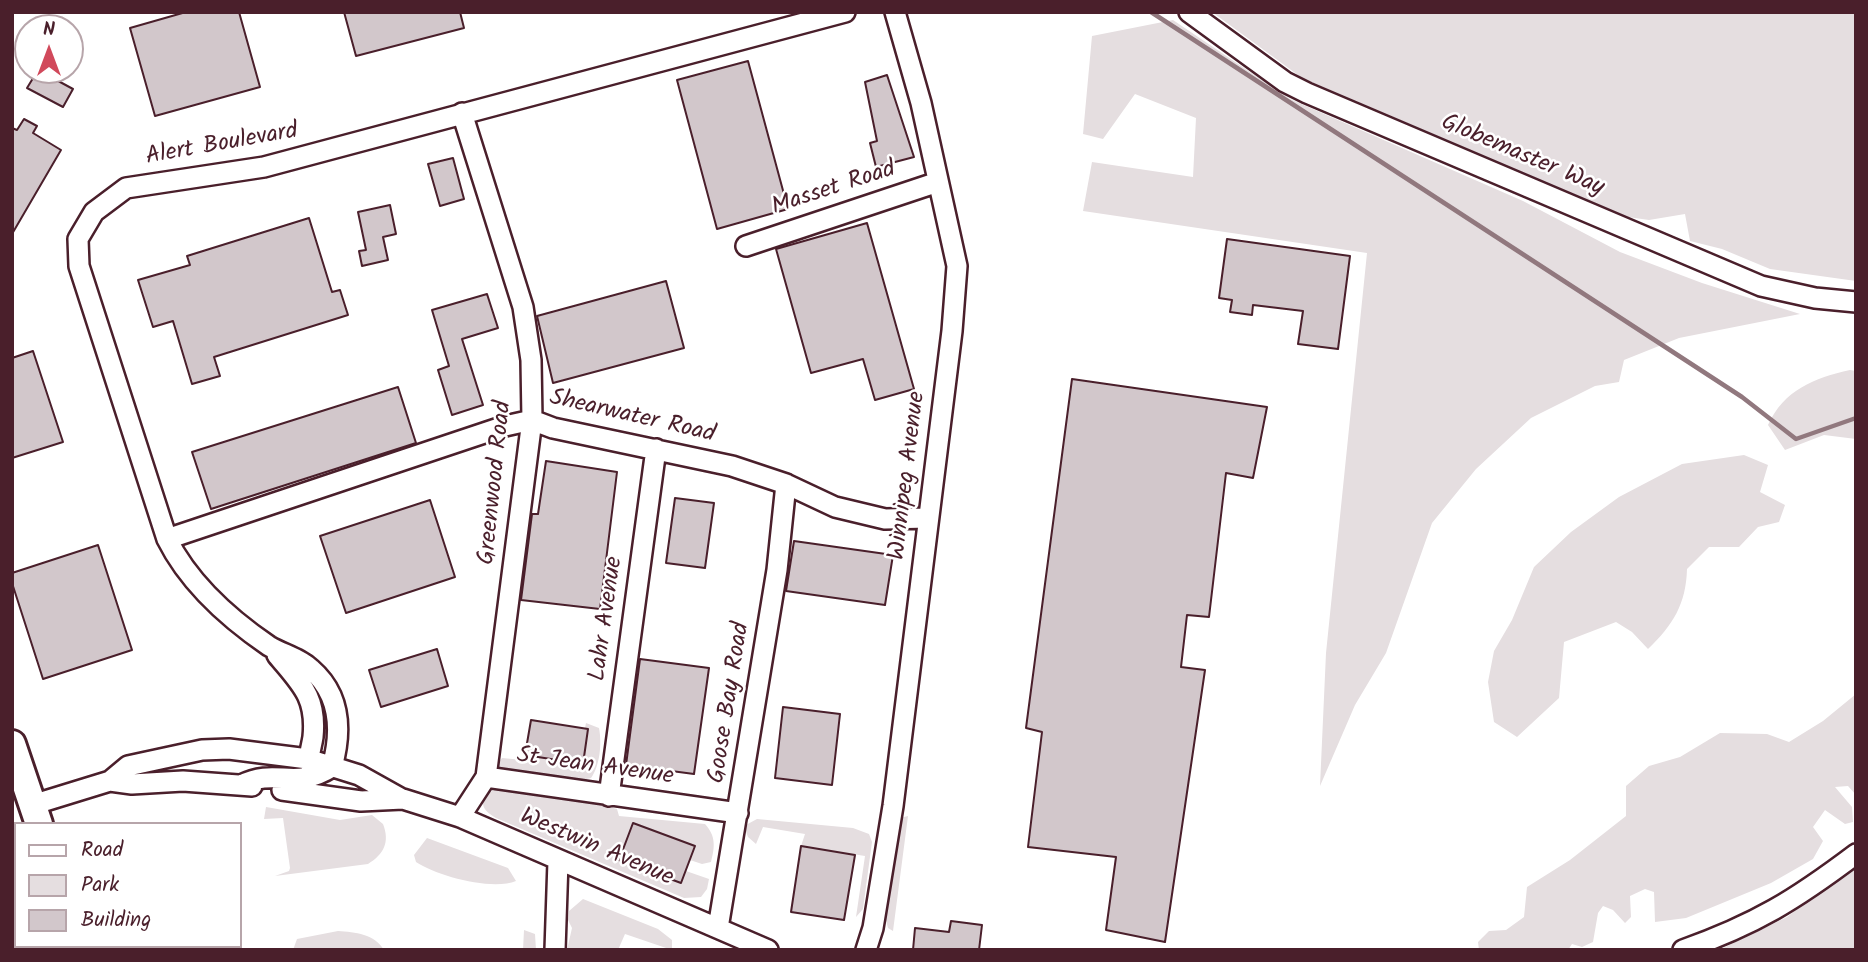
<!DOCTYPE html>
<html>
<head>
<meta charset="utf-8">
<style>
  body { margin:0 }
  #map { position:relative; width:1868px; height:962px; overflow:hidden; background:#fff; font-family:Kalam,sans-serif }
  canvas { display:block }
  .frame { position:absolute; inset:0; border:14px solid #4a1f2b; pointer-events:none }
  .legend { position:absolute; left:14px; top:822px; width:228px; height:126px; box-sizing:border-box; background:#fff; border:2px solid #b7a5aa; margin:0; padding:9px 12px; list-style:none; font-size:21px; color:#4a1f2b }
  .legend li { display:flex; align-items:center; gap:14px; height:35px }
  .legend b { width:35px; border:2px solid #b7a5aa }
  .north { position:absolute; left:14px; top:14px; width:70px; height:70px; box-sizing:border-box; background:#fff; border:2px solid #b7a5aa; border-radius:50%; rotate:0deg; font-size:19px; font-weight:700; line-height:28px; text-align:center; color:#4a1f2b }
  .north::after { content:''; display:block; margin:auto; width:24px; height:32px; background:#d1495b; clip-path:polygon(50% 0,100% 100%,50% 72%,0 100%) }
</style>
</head>
<body>
<div id="map">
<canvas width="1868" height="962"></canvas>
<div class="frame"></div>
<ul class="legend">
<li><b style="height:9px;background:#fff"></b>Road</li>
<li><b style="height:19px;background:#e5dee0"></b>Park</li>
<li><b style="height:19px;background:#d2c7cb"></b>Building</li>
</ul>
<div class="north">N</div>
</div>
<script>
const ctx = document.querySelector('canvas').getContext('2d');
ctx.lineJoin = 'round';
function fill(path, color) { ctx.fillStyle = color; ctx.fill(path, 'evenodd'); }
function trace(path, color, width, dash) { ctx.strokeStyle = color; ctx.lineWidth = width; ctx.lineCap = dash ? 'butt' : 'round'; ctx.setLineDash(dash || []); ctx.stroke(path); }
function drawText(font, color, halo, rows, align = 'center') {
  ctx.font = font + ' Kalam,sans-serif'; ctx.lineWidth = 5; ctx.setLineDash([]); ctx.textBaseline = 'middle'; ctx.strokeStyle = halo; ctx.fillStyle = color; for (const [text, x, y, turn = 0] of rows) {
    ctx.save(); ctx.translate(x, y); ctx.rotate((+turn || 0) * Math.PI / 180); ctx.textAlign = isNaN(turn) ? turn : align; if (halo) ctx.strokeText(text, 0, 0); ctx.fillText(text, 0, 0); ctx.restore();
  }
}
fill(new Path2D(`
  M1212,12h644v269l-86,-12 -48,-20 -32,-8 -5,-27 -36,6 -21,-3 -326,-139z
  M1173,20l117,79 233,102 97,51 82,31 98,31 -121,24 -55,22 -5,22 -24,4 -64,32 -55,51 -44,54 -46,130 -31,52 -35,81 6,-133 41,-400 -284,-42 9,-49 101,15 3,-59 -61,-24 -32,45 -20,-5 9,-98z
  M1850,370l6,1v68l-32,-4 -39,15 -17,-25c16,-35 46,-47 82,-55z
  M1744,455l24,10 -8,27 25,13 -6,17 -21,5 -19,20h-30l-22,22c-1,35 -14,56 -39,80l-16,-17 -16,-10 -52,20 -5,56 -42,39 -23,-15 -6,-40 6,-31 18,-31 22,-53 37,-35 48,-35 63,-33z
  M1856,694v101l-8,-9 -13,1 17,20 1,15 -8,2 -20,-14 -12,17 10,14 -10,18 -42,24 -85,35 -31,4 -1,-30 -9,-3 -15,7 1,21 -6,6 -12,-13 -10,-4 -5,7 -5,29 -11,5 -10,-3 -4,6h-89l-1,-8 11,-11 17,-1 18,-13 3,-30 43,-27 56,-44v-30l23,-20 31,-9 40,-24 47,1 22,8 34,-21z
  M586,723l13,5c3,15 1,38 -8,50l-14,3 -73,-10 -8,-5 6,-8 21,2 2,-5 58,9 5,-35 -3,-1z
  M497,789l88,11 32,9 2,7 86,8c11,12 10,23 6,38l-9,2 -12,-4 -4,11 23,8 -2,10 -6,8 -17,1 -188,-80c-11,-7 -16,-11 -11,-24z
  M266,807l74,13 32,-5 11,9c7,18 1,30 -15,40l-93,12 14,-5 1,-3 -7,-50 -19,1z
  M908,816l-15,115 -5,-3 -4,-15 16,-95z
  M757,819l96,9 16,6 3,8 -9,67 -7,8 9,-61 -64,-10 4,-12 -42,-7 -7,17 -8,-7 -4,-11z
  M427,838l81,30 8,13c-24,10 -79,-5 -100,-19l-2,-7z
  M1856,863v87h-137l68,-33z
  M583,899l75,30 14,11v10l-47,-16 -7,16h-51l5,-22 -4,-8 1,-9z
  M524,930l11,4 1,16h-13z
  M338,931c17,1 37,3 46,19h-91l4,-11z`), '#e5dee0');
trace(new Path2D(`
  M1151,12l591,385 54,42 60,-21`), '#91787e', 4.5);
const building = new Path2D(`
  M186,12h53l21,75 -105,29 -25,-88z
  M344,12h116l4,16 -108,28z
  M748,61l40,148 -71,20 -40,-149z
  M38,70l35,19 -10,18 -36,-19z
  M887,75l27,82 -38,10 -6,-24 7,-2 -12,-59z
  M24,119l13,7 -4,7 28,17 -49,84v-106l5,2z
  M453,158l11,41 -24,7 -12,-42z
  M390,205l6,29 -13,3 5,23 -26,6 -3,-15 7,-1 -8,-38z
  M309,218l23,74 8,-2 8,25 -134,42 6,19 -28,8 -19,-63 -20,6 -15,-47 52,-15 -3,-9z
  M867,223l47,166 -39,11 -12,-41 -52,14 -35,-124z
  M1227,239l123,17 -12,93 -40,-5 5,-33 -50,-6 -1,10 -22,-3 2,-12 -13,-2z
  M666,281l18,67 -131,35 -16,-67z
  M487,294l11,34 -36,11 21,66 -31,10 -14,-45 11,-4 -17,-56z
  M33,351l30,91 -51,16v-100z
  M1072,379l195,28 -14,71 -27,-5 -17,144 -22,-2 -6,52 24,3 -40,272 -59,-12 10,-73 -88,-10 14,-115 -16,-4z
  M398,387l18,56 -205,66 -19,-57z
  M546,461l71,11 -17,137 -79,-9 11,-86h6z
  M675,498l39,5 -9,65 -39,-5z
  M430,500l25,77 -109,36 -26,-77z
  M794,541l99,14 -8,50 -99,-14z
  M98,545l34,105 -89,29 -31,-96v-10z
  M437,649l11,37 -67,21 -12,-37z
  M640,659l69,9 -15,106 -68,-9z
  M783,707l57,7 -8,71 -57,-7z
  M531,720l57,9 -5,35 -58,-9z
  M633,823l62,23 -14,37 -62,-23z
  M801,846l54,9 -11,65 -53,-8z
  M951,921l31,4 -3,25h-66l2,-22 34,4z`);
fill(building, '#d2c7cb');
trace(building, '#4a1f2b', 2);
const minor = new Path2D(`
  M1189,12l96,70 22,11 454,193 54,12 41,4
  M746,246l192,-64
  M167,539l338,-113 27,-6 21,8 179,38 54,18 49,23 50,12 43,-1
  M277,655c24,29 40,42 36,82 -2,13 -6,20 -1,32
  M486,777l252,36
  M110,781l22,3 51,-3 69,5
  M241,785c36,-18 53,6 91,-18 10,-36 9,-72 -21,-98 -11,-11 -29,-15 -42,-23 -41,-28 -80,-63 -102,-107l-88,-273 -1,-27 16,-27 32,-24 138,-21 581,-155
  M282,790l79,11 42,-2 57,18 308,133
  M609,796l47,-347
  M32,805l78,-24 18,-15 74,-16 27,-1 79,10 51,16 43,24
  M460,817l26,-40 46,-357 -1,-60 -8,-53 -61,-194
  M718,928l59,-358 9,-86
  M555,950l3,-89
  M866,950l7,-22 20,-122 59,-475 5,-65 -36,-163 -26,-91
  M1683,950c73,-26 112,-50 173,-96`);
const major = new Path2D(`
  M12,744l27,80
  M83,946l1,4`);
trace(minor, '#4a1f2b', 24);
trace(major, '#4a1f2b', 32);
trace(minor, '#fff', 19);
trace(major, '#fff', 26);
drawText('24px', '#4a1f2b', '#fff', [
  ["Alert Boulevard",222,146,-10],
  ["Globemaster Way",1522,157,23],
  ["Masset Road",834,190,-18],
  ["Shearwater Road",632,418,13],
  ["Winnipeg Avenue",909,476,-83],
  ["Greenwood Road",497,483,-84],
  ["Lahr Avenue",608,619,-82],
  ["Goose Bay Road",731,703,-81],
  ["St Jean Avenue",595,768,8],
  ["Westwin Avenue",596,849,23]
]);
</script>
</body>
</html>
